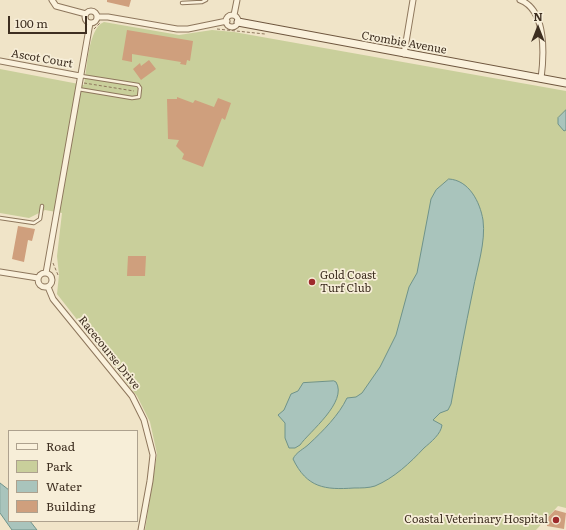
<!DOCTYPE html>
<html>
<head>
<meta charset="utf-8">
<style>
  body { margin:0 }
  #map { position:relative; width:566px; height:530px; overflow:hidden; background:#f0e4c8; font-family:Literata,serif }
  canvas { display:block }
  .legend { position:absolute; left:8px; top:430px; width:130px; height:92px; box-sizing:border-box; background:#f7eed8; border:1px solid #ada18e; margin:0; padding:5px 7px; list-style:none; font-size:12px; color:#3d2e20 }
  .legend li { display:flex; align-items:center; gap:8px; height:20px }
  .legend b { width:20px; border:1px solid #ada18e }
  .north { position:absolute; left:518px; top:8px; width:40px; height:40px; -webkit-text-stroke:3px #f7eed8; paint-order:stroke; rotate:0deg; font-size:11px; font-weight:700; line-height:16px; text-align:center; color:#3d2e20 }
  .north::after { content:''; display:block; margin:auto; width:14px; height:18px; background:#3d2e20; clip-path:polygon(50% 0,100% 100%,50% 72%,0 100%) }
  .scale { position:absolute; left:8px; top:16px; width:79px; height:18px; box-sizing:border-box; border:2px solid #3d2e20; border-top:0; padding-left:5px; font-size:12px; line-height:14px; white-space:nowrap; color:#3d2e20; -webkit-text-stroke:3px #f7eed8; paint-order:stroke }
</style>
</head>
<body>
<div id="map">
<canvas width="566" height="530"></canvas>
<ul class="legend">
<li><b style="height:5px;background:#faf1dc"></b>Road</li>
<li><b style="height:11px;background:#c9cf9b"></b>Park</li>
<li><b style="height:11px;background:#a9c4bc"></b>Water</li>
<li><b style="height:11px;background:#cf9f7d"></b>Building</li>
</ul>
<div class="north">N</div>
<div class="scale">100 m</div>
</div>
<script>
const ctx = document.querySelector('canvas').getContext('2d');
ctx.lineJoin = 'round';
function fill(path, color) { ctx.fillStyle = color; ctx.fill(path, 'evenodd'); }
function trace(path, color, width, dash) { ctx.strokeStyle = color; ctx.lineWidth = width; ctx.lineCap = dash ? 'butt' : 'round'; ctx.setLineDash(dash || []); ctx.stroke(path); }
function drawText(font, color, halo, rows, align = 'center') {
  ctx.font = font + ' Literata,serif'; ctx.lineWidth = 3.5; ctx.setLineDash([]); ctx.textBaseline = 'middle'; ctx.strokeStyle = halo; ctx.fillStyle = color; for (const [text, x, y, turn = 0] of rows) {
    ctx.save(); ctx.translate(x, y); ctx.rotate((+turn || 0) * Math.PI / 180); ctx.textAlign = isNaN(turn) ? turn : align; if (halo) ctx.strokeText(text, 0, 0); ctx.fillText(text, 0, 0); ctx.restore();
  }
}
fill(new Path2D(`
  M104,22l75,13 33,-5 22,2 332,59v417l-8,-2 -22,24h-391l12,-76 -7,-32 -13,-26 -80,-102 2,-19 -2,-19 5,-43 -17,-3 -16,8 -29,-5v-144l84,16c3,-15 4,-57 20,-63z`), '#c9cf9b');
const water = new Path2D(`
  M566,110v20l-2,1 -6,-7v-6z
  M449,179c20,1 31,23 34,41 3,22 -6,48 -10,70 -8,38 -15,76 -22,114l-3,6 -8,3 -7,7 9,5c-1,9 -11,17 -18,23 -14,15 -30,30 -49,38 -6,2 -14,2 -21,2 -29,2 -47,0 -61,-29 3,-7 11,-10 16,-15 14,-13 30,-29 38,-46l9,-1 6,-4 18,-26 16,-32 13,-48 8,-14 14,-74 5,-9z
  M334,381l2,1c12,20 -27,50 -36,63l-5,3h-6l-4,-10v-15l-7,-8 6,-5 7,-16 7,-3 5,-8z
  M0,483l9,7v31h21l7,9h-25l-12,-17z`);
fill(water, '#a9c4bc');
trace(water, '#6f938a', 1);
fill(new Path2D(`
  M107,0h24l-2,7 -22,-5z
  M127,30l66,11 -3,20 -3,-1 -1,5 -6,-1 1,-2 -49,-8v8l-10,-2z
  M149,60l7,9 -15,11 -8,-11 7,-6 1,3z
  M177,97l16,6 2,-3 19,7 4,-9 13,5 -6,17 -3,-2 -19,49 -21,-8 2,-5 -8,-8 3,-6 -11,-1 -1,-40h10z
  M18,226l17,3 -3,12 -4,-1 -4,22 -12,-3z
  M128,256h18l-1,20h-18z
  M555,510l11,3 -2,16 -17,-3v-3l-2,-3z`), '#cf9f7d');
const lane = new Path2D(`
  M182,3l20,-1 4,-2
  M78,89l54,9 7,-1 1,-9 -2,-3 -57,-9
  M0,218l34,5 6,-4 2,-13`);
const street = new Path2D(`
  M52,0l4,6 30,8
  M520,0c27,10 24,56 21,79
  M85 17a6 6 0 1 1 12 0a6 6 0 1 1-12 0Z
  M234,15l3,-15
  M226 21a6 6 0 1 1 12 0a6 6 0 1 1-12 0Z
  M97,17h11l69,12h11l39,-8
  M404,54l9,-54
  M0,61l80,15
  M0,272l38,6
  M38 280a7 7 0 1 1 14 0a7 7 0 1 1-14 0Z
  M46,273l44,-250
  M48,287l5,12 79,97 12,24 9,35 -3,26 -9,49`);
const secondary = new Path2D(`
  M238,22l328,61`);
trace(lane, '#8d765c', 4.5);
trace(street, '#8d765c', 7);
trace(secondary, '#6f573f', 9);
trace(new Path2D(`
  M94,29l6,-6
  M217,29l48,5
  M84,83l50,8
  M53,263l5,12`), '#8d765c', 1, [3, 2]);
trace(lane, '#faf1dc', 2.5);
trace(street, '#faf1dc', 5);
trace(secondary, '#faf1dc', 7);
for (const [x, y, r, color] of [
  [312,282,4,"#9e2a2b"],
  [556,520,4,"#9e2a2b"]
]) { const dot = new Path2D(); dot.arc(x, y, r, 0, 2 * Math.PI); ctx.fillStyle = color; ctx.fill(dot); trace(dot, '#f7eed8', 1.5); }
drawText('11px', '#3d2e20', '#f7eed8', [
  ["Crombie Avenue",404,43,10],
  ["Ascot Court",42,59,10],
  ["Racecourse Drive",109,353,51]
]);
drawText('11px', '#3d2e20', '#f7eed8', [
  ["Gold Coast",320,276],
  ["Turf Club",320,289],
  ["Coastal Veterinary Hospital",548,520,"right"]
], 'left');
</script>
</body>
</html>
